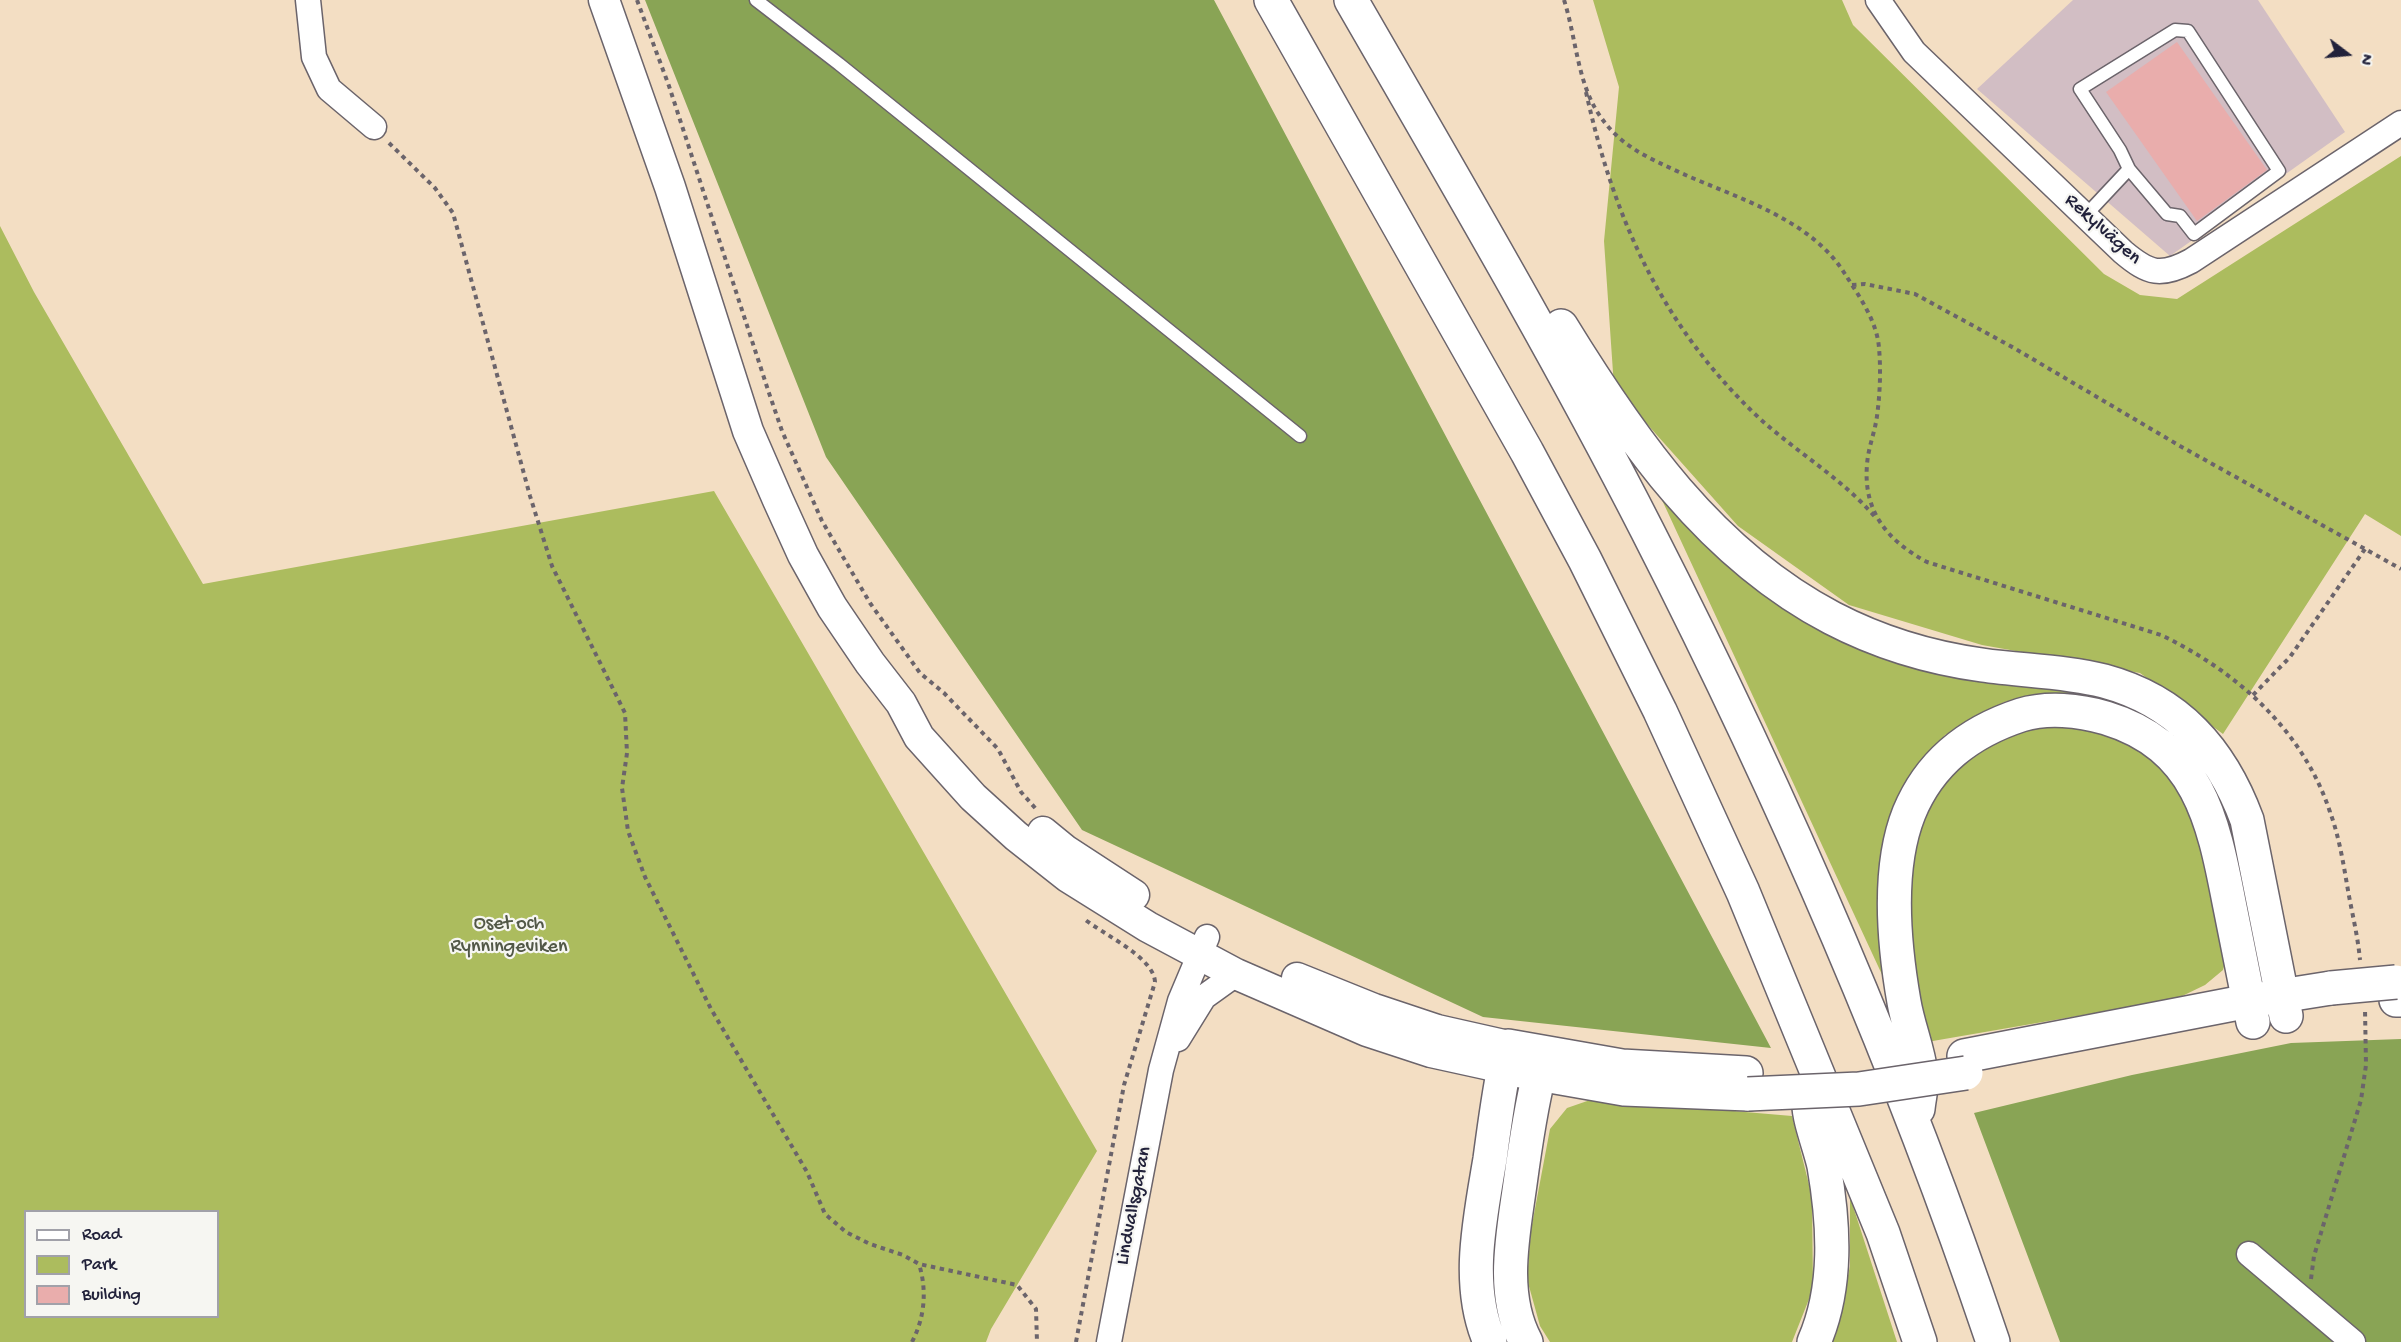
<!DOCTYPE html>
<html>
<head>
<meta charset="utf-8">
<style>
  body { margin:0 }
  #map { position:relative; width:2401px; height:1342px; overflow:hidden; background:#f3dec3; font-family:"Gochi Hand",sans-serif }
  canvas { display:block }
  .legend { position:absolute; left:24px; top:1210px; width:195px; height:108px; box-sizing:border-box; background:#f6f6f2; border:2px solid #a1a1a9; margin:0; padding:8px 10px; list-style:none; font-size:18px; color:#22223b }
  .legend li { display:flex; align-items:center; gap:12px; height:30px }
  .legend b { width:30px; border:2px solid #a1a1a9 }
  .north { position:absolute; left:2317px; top:24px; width:60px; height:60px; -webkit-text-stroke:4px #f6f6f2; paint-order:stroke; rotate:106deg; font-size:16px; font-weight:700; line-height:24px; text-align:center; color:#22223b }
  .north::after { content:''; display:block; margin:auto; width:21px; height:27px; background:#22223b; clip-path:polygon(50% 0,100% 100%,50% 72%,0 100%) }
</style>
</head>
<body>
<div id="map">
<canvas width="2401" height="1342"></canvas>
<ul class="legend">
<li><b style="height:8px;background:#fff"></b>Road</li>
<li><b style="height:16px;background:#acbc5e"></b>Park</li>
<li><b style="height:16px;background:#e9adac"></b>Building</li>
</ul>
<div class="north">N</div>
</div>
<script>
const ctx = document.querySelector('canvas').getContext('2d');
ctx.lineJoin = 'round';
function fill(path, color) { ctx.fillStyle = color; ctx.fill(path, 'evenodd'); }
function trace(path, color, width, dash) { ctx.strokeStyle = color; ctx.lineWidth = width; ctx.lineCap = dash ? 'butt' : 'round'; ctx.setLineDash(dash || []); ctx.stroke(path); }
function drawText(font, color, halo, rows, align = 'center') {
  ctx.font = font + ' "Gochi Hand",sans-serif'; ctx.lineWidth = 4.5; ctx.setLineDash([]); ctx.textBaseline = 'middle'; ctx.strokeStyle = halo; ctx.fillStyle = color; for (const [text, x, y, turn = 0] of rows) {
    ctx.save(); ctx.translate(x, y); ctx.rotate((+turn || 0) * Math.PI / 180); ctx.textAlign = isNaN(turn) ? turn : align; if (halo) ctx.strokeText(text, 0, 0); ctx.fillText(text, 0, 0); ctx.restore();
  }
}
fill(new Path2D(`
  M2073,0h185l87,132 -175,124 -193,-167z`), '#d2bec4');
fill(new Path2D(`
  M1593,0h249l11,25 251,249 36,21 37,4 224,-143v380l-36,-22 -142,220 -83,-61 -158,-28 -133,-40 -111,-79 -124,-139 -10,-146 15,-154z
  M0,226l34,66 169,292 511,-93 383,660 -106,178 -5,13h-986zM26,1212h192v104h-192z
  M1662,500l92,87 78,50 74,26 77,17 100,14 -79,8 -59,33 -40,55 -14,204z
  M2048,723l53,6 49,26 31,35 19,41 28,121 -5,18 -18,15 -29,14 -249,43 -13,-74 -5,-73 9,-67 29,-53 46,-35z
  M1593,1099l199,17 20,81 1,92 -21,53h-242l-10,-16 -13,-47 4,-49 19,-101 17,-21z
  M1850,1197l47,145h-65l4,-8 14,-68z`), '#acbc5e');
fill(new Path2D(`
  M645,0h569l557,1048 -288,-31 -401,-187 -256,-373z
  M2401,1039v303h-341l-86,-229 158,-38 159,-32z`), '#89a455');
fill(new Path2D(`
  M2177,42l90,128 -70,51 -91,-129z`), '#e9adac');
const service = new Path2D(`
  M756,0l83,64 461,372
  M2085,216l44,-47 38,45 13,2 14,18 85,-63 -91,-140 -13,-1 -95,59 40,61 9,19`);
const minor = new Path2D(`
  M308,0l6,57 15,32 45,38
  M1878,0l36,52 209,200c26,22 38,25 68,9l210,-138
  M1178,1039l26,-42 32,-23
  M2249,1254l104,88
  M1109,1342l52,-272 19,-69 27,-64`);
const tertiary = new Path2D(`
  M604,0l66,187 78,244 30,69 25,55 29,52 38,56 31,40 18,34 54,60 43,39 52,41 80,50 88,47 131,57 64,21 73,16
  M1043,832l22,18 69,45
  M1297,978l77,31 63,21 71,16`);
const secondary = new Path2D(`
  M2396,1000h5
  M1964,1056l285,-55 82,-13
  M1746,1073l-124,-7 -114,-20 -4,22 120,21 124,5`);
const motorway = new Path2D(`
  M1271,0l256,452 58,108 75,151 83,181 140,341 37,109
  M1351,0c101,175 204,350 296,530 134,262 252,533 346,812
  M1561,326c70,114 149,228 271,292 46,24 99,40 150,47 41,6 83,6 122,16 74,20 117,69 143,139l39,196
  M1813,1086c-2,6 -4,12 -4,18 -1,13 12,47 15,62 10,58 14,121 -10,176
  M1918,1109c1,-12 5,-25 3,-36 -3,-24 -13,-47 -17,-71 -10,-57 -17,-134 5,-189 21,-51 60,-81 112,-98 26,-8 58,-5 85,3 92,28 107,101 123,184 8,40 16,80 24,120
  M1490,1342c-25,-57 -10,-123 0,-183 4,-30 8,-61 14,-91
  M1526,1342c-26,-48 -13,-107 -6,-158 5,-37 10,-73 19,-109`);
trace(service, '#6b646b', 15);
trace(minor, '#6b646b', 27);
trace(tertiary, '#6b646b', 33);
trace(secondary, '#6b646b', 36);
trace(motorway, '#6b646b', 36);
trace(new Path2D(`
  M637,0l32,86 100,307 13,38 40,90 48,82 50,70 24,20 54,56 23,43 15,17 -1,1
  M1564,0c12,37 13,80 34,113 21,33 49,44 83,60 56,25 130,46 164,101 14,22 32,47 34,74 2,22 1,46 -2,68 -2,16 -9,32 -10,49 -4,47 21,76 60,97l234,73c75,36 142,95 169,177 10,27 14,56 19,84 4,21 9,42 11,64
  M1586,92c28,127 76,234 172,325 38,35 85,62 118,101
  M389,143l46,45 18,25 77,283 22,70 73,147 2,40 -5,35 6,43 17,46 66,132 96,163 18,42 21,18 24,12 33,11 16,9 98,21 19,24 1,33
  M1852,285l13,-1 50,10 99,54 166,98 221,123
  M2253,695l37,-38 75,-108
  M2311,1279l3,-23 47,-156 5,-35 -1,-56
  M912,1342c13,-25 15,-52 7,-78
  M1076,1342l48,-257 31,-103c-1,-25 -53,-48 -72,-64`), '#6b646b', 4, [4.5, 4.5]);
trace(service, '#fff', 12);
trace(minor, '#fff', 24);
trace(tertiary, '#fff', 30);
trace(secondary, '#fff', 33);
trace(motorway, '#fff', 33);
const secondaryBridge = new Path2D(`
  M2331,988l65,-6
  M1748,1094l111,-5 107,-16`);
trace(secondaryBridge, '#6b646b', 36, []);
trace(secondaryBridge, '#fff', 33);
drawText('20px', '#22223b', '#f6f6f2', [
  ["Rekylvägen",2102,230,42],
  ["Lindvallsgatan",1135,1206,-79]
]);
drawText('20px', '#525847', '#f6f6f2', [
  ["Oset och",509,925],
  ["Rynningeviken",509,948]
]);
</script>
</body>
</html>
